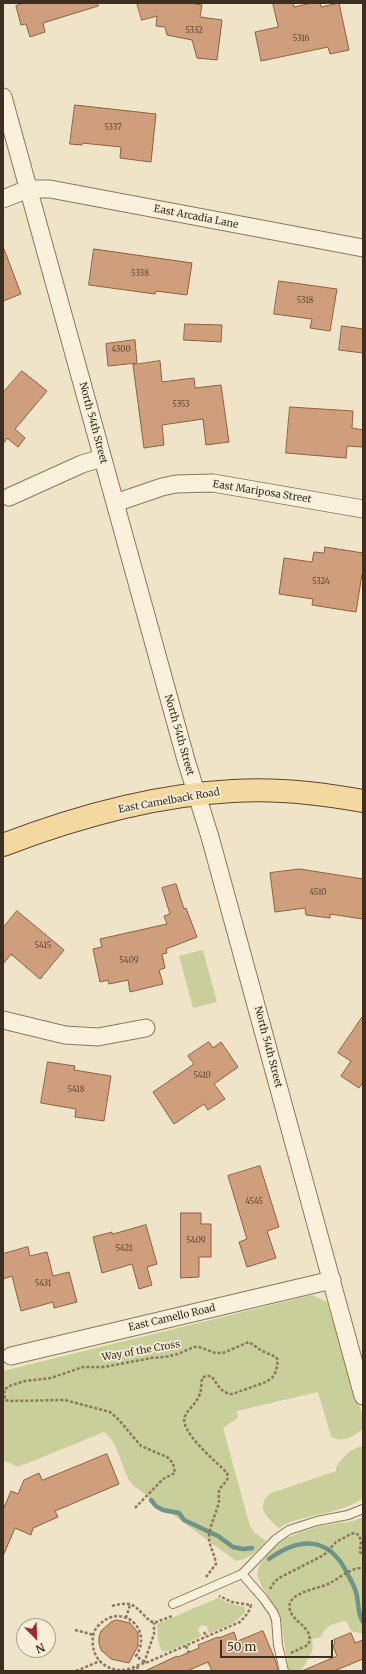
<!DOCTYPE html>
<html>
<head>
<meta charset="utf-8">
<style>
  body { margin:0 }
  #map { position:relative; width:366px; height:1674px; overflow:hidden; background:#f0e4c8; font-family:Merriweather,serif }
  canvas { display:block }
  .frame { position:absolute; inset:0; border:4px solid #3d2e20; pointer-events:none }
  .north { position:absolute; left:16px; top:1618px; width:40px; height:40px; box-sizing:border-box; background:#f7eed8; border:1px solid #ada18e; border-radius:50%; rotate:157deg; font-size:11px; font-weight:700; line-height:16px; text-align:center; color:#3d2e20 }
  .north::after { content:''; display:block; margin:auto; width:14px; height:18px; background:#9e2a2b; clip-path:polygon(50% 0,100% 100%,50% 72%,0 100%) }
  .scale { position:absolute; left:220px; top:1640px; width:113px; height:18px; box-sizing:border-box; border:2px solid #3d2e20; border-top:0; padding-left:5px; font-size:12px; line-height:14px; white-space:nowrap; color:#3d2e20; -webkit-text-stroke:3px #f7eed8; paint-order:stroke }
</style>
</head>
<body>
<div id="map">
<canvas width="366" height="1674"></canvas>
<div class="frame"></div>
<div class="north">N</div>
<div class="scale">50 m</div>
</div>
<script>
const ctx = document.querySelector('canvas').getContext('2d');
ctx.lineJoin = 'round';
function fill(path, color) { ctx.fillStyle = color; ctx.fill(path, 'evenodd'); }
function trace(path, color, width, dash) { ctx.strokeStyle = color; ctx.lineWidth = width; ctx.lineCap = dash ? 'butt' : 'round'; ctx.setLineDash(dash || []); ctx.stroke(path); }
function drawText(font, color, halo, rows, align = 'center') {
  ctx.font = font + ' Merriweather,serif'; ctx.lineWidth = 3.5; ctx.setLineDash([]); ctx.textBaseline = 'middle'; ctx.strokeStyle = halo; ctx.fillStyle = color; for (const [text, x, y, turn = 0] of rows) {
    ctx.save(); ctx.translate(x, y); ctx.rotate((+turn || 0) * Math.PI / 180); ctx.textAlign = isNaN(turn) ? turn : align; if (halo) ctx.strokeText(text, 0, 0); ctx.fillText(text, 0, 0); ctx.restore();
  }
}
fill(new Path2D(`
  M203,950l14,52 -24,6 -14,-52z
  M312,1295l15,7 36,115v11c-9,9 -20,15 -32,9l-13,-45 -81,19 1,7 -15,10 27,98 5,7 11,8c-8,11 -16,17 -30,20l-101,-74c-15,-14 -14,-44 -31,-55l-86,35 -15,-7v-89z
  M363,1446v52c-21,15 -46,15 -69,23 -5,1 -10,4 -15,7 -12,-10 -25,-22 -8,-35l65,-22v-4c8,-11 13,-18 27,-21z
  M363,1517v117l-12,-3 -5,-10c-11,2 -21,4 -25,16l-9,2 1,8 -1,5 -11,19h-12l-9,-57 -18,-27 -5,-12 2,-9 7,-10 18,-17 17,-7 20,-6 32,-5z
  M218,1598l10,5 17,4v6l-12,10 -23,10 -2,-1 -1,-6 -6,-1 -3,5 4,6 -2,1 -28,13 -10,2 -4,-11 -1,-17z`), '#c9cf9b');
trace(new Path2D(`
  M151,1500l5,6 7,4 16,3 5,7 34,16 15,11 10,2 9,-1
  M269,1559c31,-22 60,-23 78,14 3,6 7,12 9,19 3,10 1,21 7,30`), '#6f938a', 4.5);
const building = new Path2D(`
  M25,3h73v3l-55,17 2,9 -15,5 -4,-13 -5,1 -5,-19z
  M137,3h53l12,2 -2,12 22,3 -5,40 -20,-2 -5,-18 -25,-5 -2,-8 -9,-1 1,-10 -15,4z
  M273,3h20l1,4 18,-4h8l1,4 18,-4 10,47 -19,4 -2,-7 -67,14 -6,-29 23,-5z
  M75,105l81,9 -5,48 -31,-4 1,-11 -39,-4v2l-12,-1z
  M3,249h1l17,45 -18,7z
  M94,249l98,14 -5,32 -31,-4 -1,3 -66,-9z
  M279,281l58,8 -7,42 -20,-3 2,-9 -38,-5z
  M185,324l37,1 -1,17 -37,-2z
  M342,326l21,3v24l-24,-3z
  M135,340l2,23 -29,3 -2,-22z
  M160,361l2,21 32,-4 1,10 26,-3 8,57 -23,3 -3,-26 -41,6 2,20 -20,3 -11,-83z
  M22,371l25,20 -32,38 10,9 -7,9 -11,-9 -4,6v-51z
  M290,407l63,4 -1,17 11,2v17l-16,-1 -1,12 -60,-5z
  M325,547l38,6v21h-1l-6,38 -44,-7 1,-6 -34,-5 5,-36 28,4 2,-10 10,1z
  M300,869l63,10v40l-33,-5v4l-24,-3 -1,-7 -30,4 -5,-39z
  M176,884l8,25 2,-1 11,29 -31,12 1,4 -5,1 3,14 -6,2 4,14 -33,8 -2,-12 -19,4 -1,-4 -8,2 -7,-33 9,-2 -2,-8 67,-15 -3,-8 6,-2 -8,-26z
  M17,911l47,39 -24,29 -29,-25 -8,10v-36z
  M363,1016v66l-4,6 -18,-12 10,-15 -13,-8z
  M209,1042l4,6 8,-6 17,25 -24,17 11,15 -17,11 -4,-6 -30,20 -21,-32 41,-28 -6,-8z
  M48,1062l27,4 -1,4 37,6 -7,45 -29,-4 1,-8 -35,-6z
  M260,1166l19,61 -12,4 9,27 -29,9 -8,-25 8,-3 -19,-63z
  M181,1213h20v11h10v33h-12v20l-18,1z
  M146,1225l11,39 -10,3 5,18 -13,4 -7,-25 -30,9 -9,-36 19,-5v2z
  M28,1247l2,9 17,-4 6,24 16,-4 8,30 -23,6 -1,-6 -32,9 -9,-35 -9,3v-25z
  M107,1454l12,30 -64,27 3,6 -25,11 -2,7 -16,-7 -12,28v-46l8,-19 7,3 6,-14 15,-7 3,7z
  M117,1620l13,3 8,10v13l-9,17 -18,-4 -10,-9 -2,-7v-6l2,-6 10,-9z
  M263,1631l13,31 2,9h-66l-4,-9 -21,9h-42l32,-15 1,1 21,-9 -1,-3 20,-8 1,1 15,-6 3,9z
  M351,1633l4,10 8,-3v19l-29,12h-32l35,-15 -4,-10 2,-3 -1,-3z`);
fill(building, '#cf9f7d');
trace(building, '#8d5f41', 1);
const lane = new Path2D(`
  M242,1574l21,24 10,14 3,7 2,26 6,26
  M173,1604l69,-30 34,-35 13,-9 28,-9 31,-6 15,-6`);
const street = new Path2D(`
  M3,97l183,663 24,77 153,559
  M3,199l25,-10h22l313,59
  M9,497l73,-33 20,-6
  M115,503l47,-16 14,-3 37,-1 150,26
  M3,1020l62,15 33,2 48,-9
  M11,1356l321,-76`);
const primary = new Path2D(`
  M3,845c73,-28 152,-50 230,-54 43,-3 87,2 130,10`);
trace(lane, '#8d765c', 10);
trace(street, '#8d765c', 19);
trace(primary, '#5b4430', 24);
trace(new Path2D(`
  M135,1508l28,-29 12,-6 -2,-10 -6,-6 -26,-11 -22,-26 -9,-8 -45,-12 -55,1 -5,-1 -1,-10 5,-4 16,-5 26,-3 32,-11h21l47,-9 14,-1 13,-3 16,-7h5l16,6h8l26,-11 13,9 14,6 2,3 -2,11 -4,7 -6,4 -34,12c-12,-1 -14,-10 -21,-18h-5l-4,2c-1,6 0,12 -3,18 -3,8 -11,13 -14,20 -7,15 33,47 42,57 3,9 -4,9 -7,16 -2,3 -1,8 -1,12 -2,11 -10,26 -10,36 0,9 6,18 7,27l-10,13
  M270,1589l5,-8 6,-4 43,-22 12,-13 13,-7 5,-2 5,2 2,6 -1,11 3,3
  M112,1606c27,-8 24,7 42,17l18,-7
  M126,1618l4,-13
  M75,1630l19,5
  M204,1632l3,5
  M186,1646l3,7
  M291,1653l17,-8c9,-19 -23,-24 -18,-42 1,-3 5,-7 8,-8 10,-6 22,-7 32,-12 10,-5 21,-16 33,-15
  M144,1663c-6,2 -13,6 -20,7 -15,1 -29,-8 -31,-24 -1,-7 0,-15 5,-20 22,-25 56,2 38,30l10,7 94,-41 8,-9 3,-8 -19,-3 -13,-6
  M144,1663l10,-29v-11
  M76,1671l24,-10
  M132,1671l8,-5`), '#8d765c', 2.5, [3, 2]);
trace(lane, '#faf1dc', 8);
trace(street, '#faf1dc', 17);
trace(primary, '#f3d9a0', 22);
drawText('8px', '#624a37', null, [
  ["5332",194,31],
  ["5316",301,39],
  ["5337",113,128],
  ["5338",140,274],
  ["5318",305,301],
  ["4300",121,350],
  ["5353",181,405],
  ["5324",321,582],
  ["4510",318,893],
  ["5415",43,946],
  ["5409",129,961],
  ["5410",202,1076],
  ["5418",76,1090],
  ["4545",254,1202],
  ["5409",196,1241],
  ["5421",124,1249],
  ["5431",43,1284]
]);
drawText('10px', '#3d2e20', '#f7eed8', [
  ["East Arcadia Lane",196,217,11],
  ["North 54th Street",93,423,75],
  ["East Mariposa Street",262,492,9],
  ["North 54th Street",179,735,74],
  ["East Camelback Road",169,801,-10],
  ["North 54th Street",268,1047,75],
  ["East Camello Road",172,1318,-13],
  ["Way of the Cross",141,1351,-10]
]);
</script>
</body>
</html>
